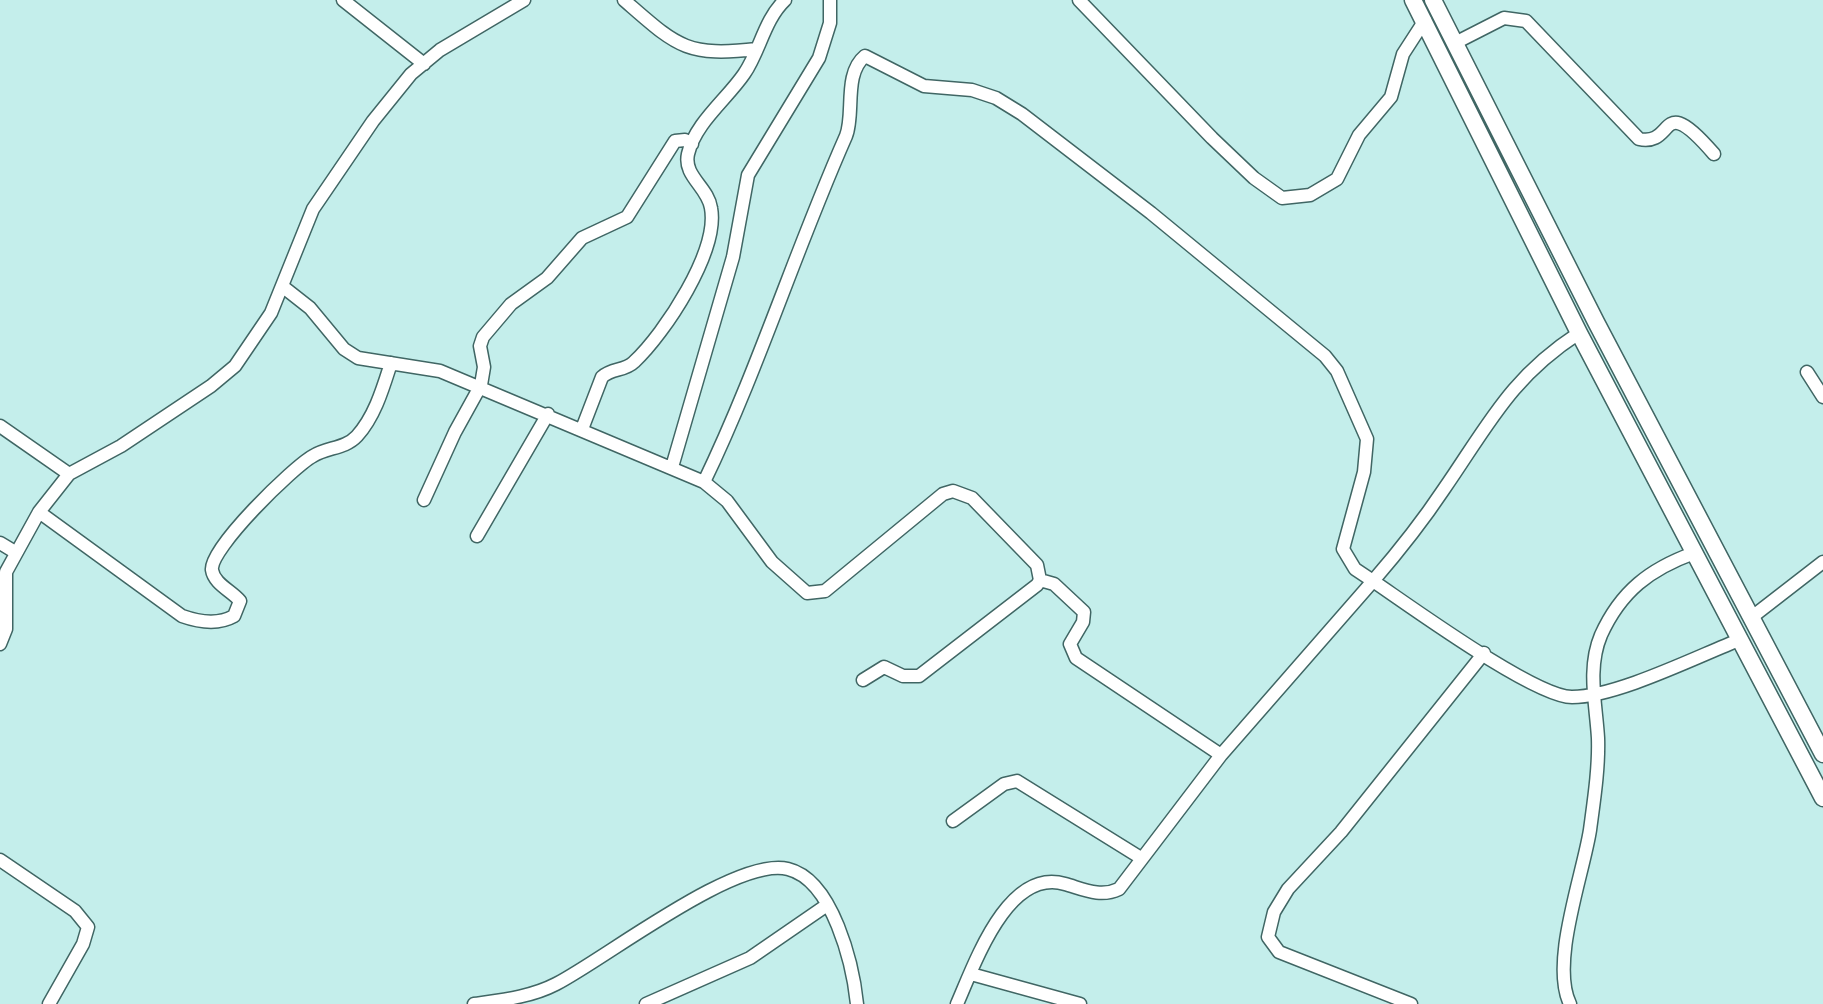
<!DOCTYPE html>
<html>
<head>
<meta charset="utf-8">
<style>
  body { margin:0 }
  canvas { display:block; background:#c4eeeb }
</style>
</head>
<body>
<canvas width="1823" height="1004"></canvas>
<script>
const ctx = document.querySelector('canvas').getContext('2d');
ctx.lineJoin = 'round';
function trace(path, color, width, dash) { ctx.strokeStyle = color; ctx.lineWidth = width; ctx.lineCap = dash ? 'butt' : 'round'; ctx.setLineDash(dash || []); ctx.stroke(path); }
const minor = new Path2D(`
  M343,0l81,64
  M624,0c53,46 61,57 133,49
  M1079,0l133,138 42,40 28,20 28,-3 27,-16 22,-44 32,-38 12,-43 22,-34
  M1455,43l49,-25 22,3 113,118c37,8 19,-50 75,15
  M282,286l28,22 34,41 14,9 82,13 264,111 23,19 45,61 35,31 18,-2 118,-97 10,-3 19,7 65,67 3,15 -3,5 -118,91h-16l-19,-9 -21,13
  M1807,372l16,25
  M0,426l69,48
  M582,429l20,-52c10,-9 23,-6 32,-15 31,-29 85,-111 77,-154 -3,-21 -28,-32 -23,-54 7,-31 39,-55 56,-80 16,-23 20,-54 41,-74
  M672,467l61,-210 15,-82 71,-117 11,-35v-23
  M704,482c54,-112 91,-231 142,-346 9,-22 -3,-62 19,-80l59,30 48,4 24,8 26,16 129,99 174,143 12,15 30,68 -3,33 -21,77 12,20 18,12c26,-30 49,-59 71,-92 45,-65 66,-111 135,-156
  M424,500l31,-68 26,-47 3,-18 -4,-21 3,-9 28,-33 36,-26 35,-40 45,-21 48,-76 10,-1 7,4
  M39,512l143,104c17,6 36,9 52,0l6,-15c-8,-10 -26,-17 -28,-31 -3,-21 81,-103 101,-114 14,-9 32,-7 44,-20 18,-20 26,-48 34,-73
  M477,536l71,-122
  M0,543l15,9
  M1040,580l14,4 30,28 -1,10 -13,22 6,14 145,97
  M1752,617l71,-55
  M0,644l6,-15v-57l33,-60 30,-38 52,-28 90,-60 24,-20 36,-53 42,-104 60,-88 38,-47 29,-24 84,-50
  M953,821l51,-37 13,-3 124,77
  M0,860l75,51 13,16 -5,17 -34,60
  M971,974l109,30
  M474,1004c28,-4 57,-7 82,-20 49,-25 180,-128 232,-115 45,11 65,96 69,135
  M646,1004l104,-46 77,-53
  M957,1004c18,-41 51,-137 108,-120 18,5 35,14 54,5l102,-134 152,-174c37,25 162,116 199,116 44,0 124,-40 167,-57
  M1411,1004l-132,-52 -11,-15 6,-25 14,-23 53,-57 143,-179
  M1570,1004c-20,-41 13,-129 20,-174 4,-30 9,-62 8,-92 -2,-34 -11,-70 3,-103 20,-44 49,-66 93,-82`);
const tertiary = new Path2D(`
  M1413,0l166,333 244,465
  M1433,0l163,322 227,432`);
trace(minor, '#406664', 15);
trace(tertiary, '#406664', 19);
trace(minor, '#fff', 12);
trace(tertiary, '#fff', 16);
</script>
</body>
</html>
